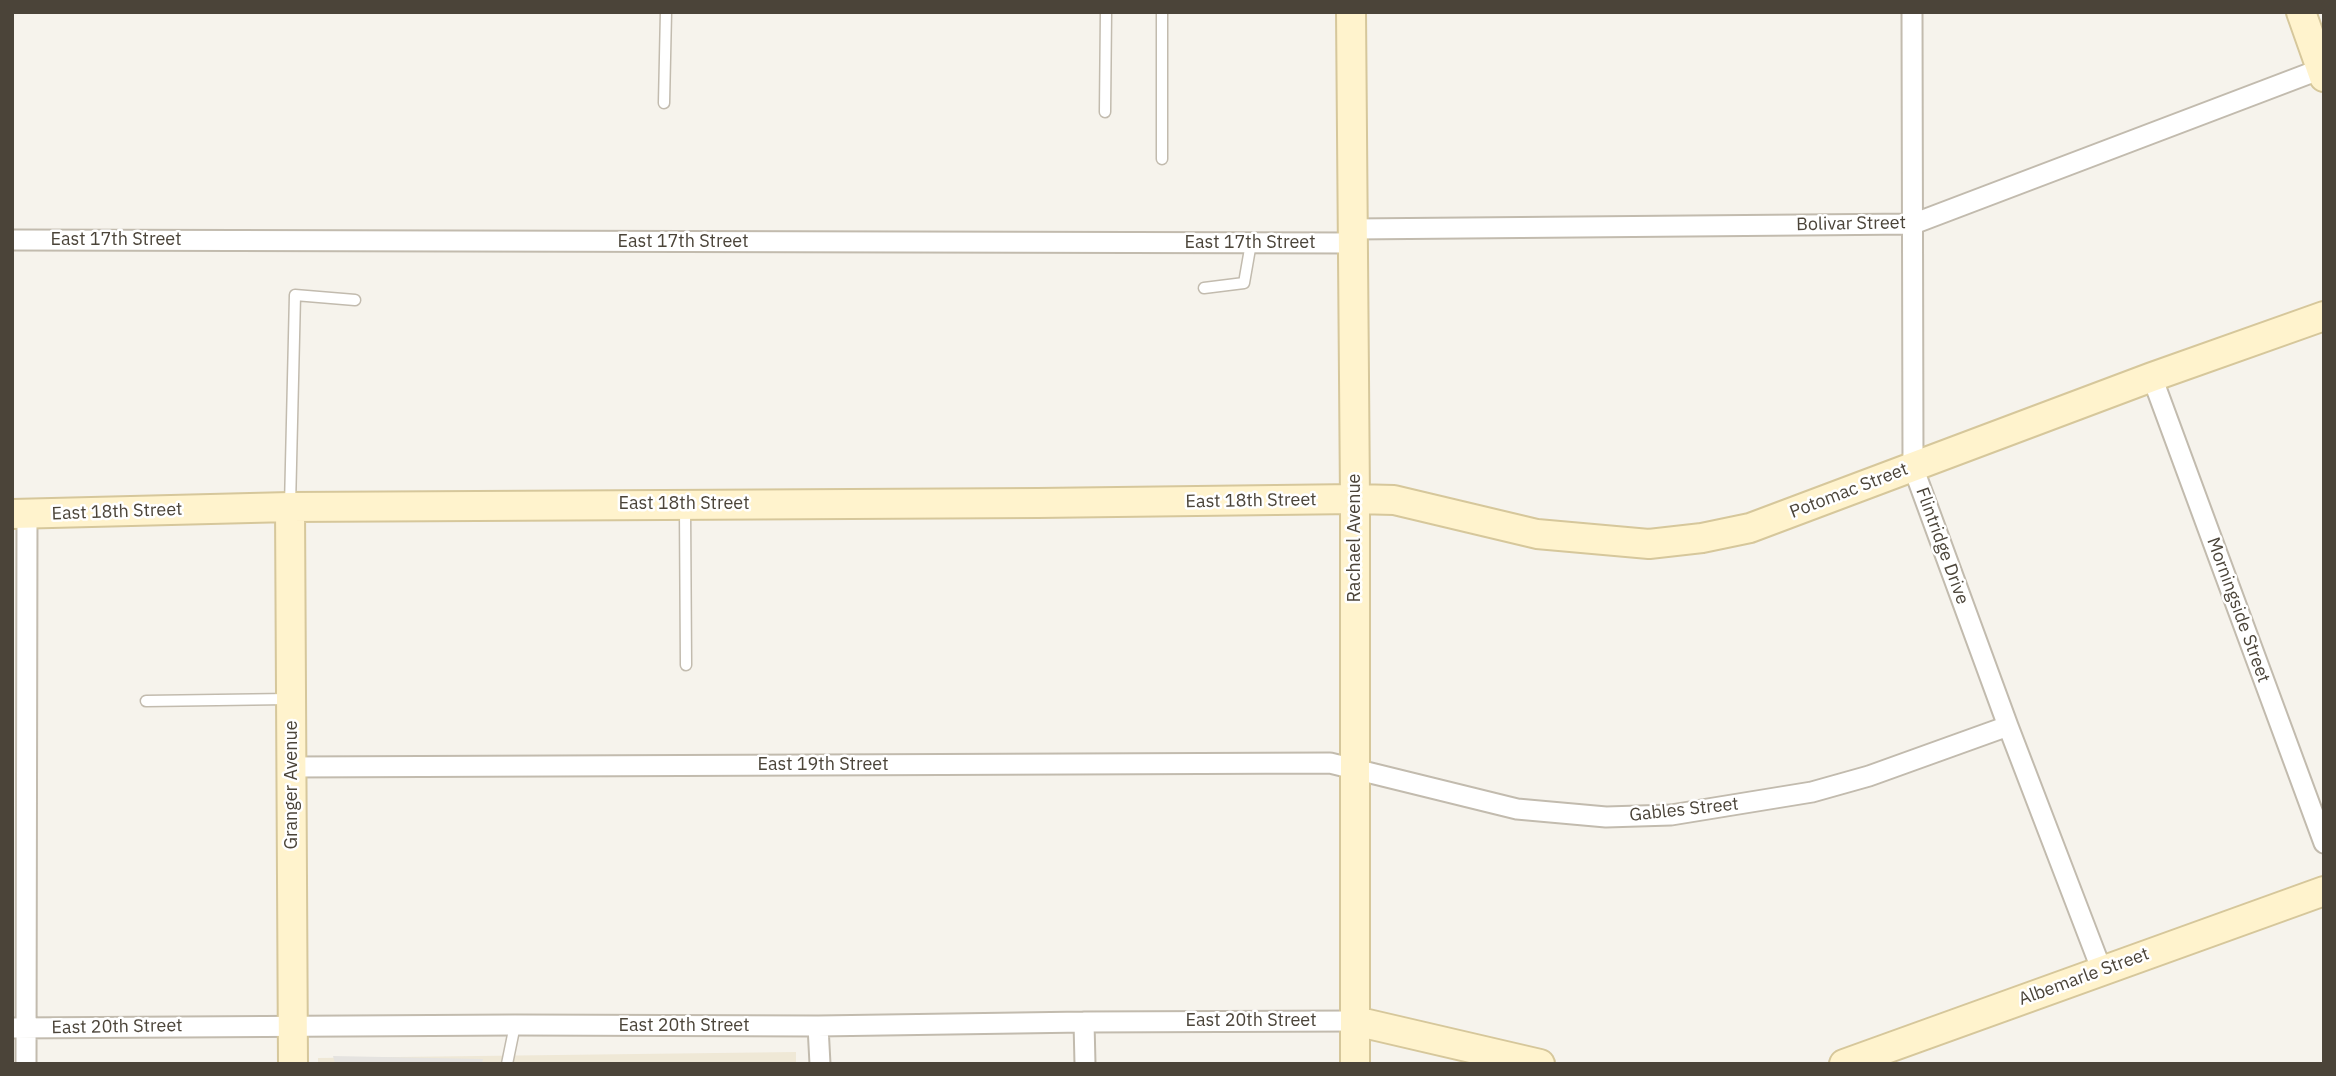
<!DOCTYPE html>
<html>
<head>
<meta charset="utf-8">
<style>
  body { margin:0 }
  #map { position:relative; width:2336px; height:1076px; overflow:hidden; background:#f6f3ec; font-family:"IBM Plex Sans",sans-serif }
  canvas { display:block }
  .frame { position:absolute; inset:0; border:14px solid #4b4439; pointer-events:none }
</style>
</head>
<body>
<div id="map">
<canvas width="2336" height="1076"></canvas>
<div class="frame"></div>
</div>
<script>
const ctx = document.querySelector('canvas').getContext('2d');
ctx.lineJoin = 'round';
function fill(path, color) { ctx.fillStyle = color; ctx.fill(path, 'evenodd'); }
function trace(path, color, width, dash) { ctx.strokeStyle = color; ctx.lineWidth = width; ctx.lineCap = dash ? 'butt' : 'round'; ctx.setLineDash(dash || []); ctx.stroke(path); }
function drawText(font, color, halo, rows, align = 'center') {
  ctx.font = font + ' "IBM Plex Sans",sans-serif'; ctx.lineWidth = 5; ctx.setLineDash([]); ctx.textBaseline = 'middle'; ctx.strokeStyle = halo; ctx.fillStyle = color; for (const [text, x, y, turn = 0] of rows) {
    ctx.save(); ctx.translate(x, y); ctx.rotate((+turn || 0) * Math.PI / 180); ctx.textAlign = isNaN(turn) ? turn : align; if (halo) ctx.strokeText(text, 0, 0); ctx.fillText(text, 0, 0); ctx.restore();
  }
}
fill(new Path2D(`
  M796,1052v12h-478v-6z`), '#efe8d6');
fill(new Path2D(`
  M333,1056l150,3 -1,5h-147z`), '#e5e3e0');
const lane = new Path2D(`
  M1162,12v147
  M664,103l2,-91
  M1105,112l1,-100
  M1204,288l40,-5 7,-40
  M290,506l5,-211 60,5
  M685,508l1,157
  M146,701l142,-2
  M507,1064l8,-39`);
const street = new Path2D(`
  M1912,12l1,455 95,259 94,245
  M1353,229l560,-5 408,-155
  M12,240l1342,3
  M2152,377l172,466
  M292,767l1038,-4 187,46 89,8 65,-2 141,-23 57,-16 139,-50
  M1084,1022l1,42
  M818,1026l2,38
  M12,1028l503,-3 303,1 266,-4 271,-1
  M26,1064l1,-550`);
const secondary = new Path2D(`
  M1351,12l4,487v565
  M2301,12l23,65
  M290,507l3,557
  M12,514l278,-7 748,-4 317,-4 39,1 143,34 112,10 53,-6 48,-10 402,-151 172,-61
  M1355,1021l185,43
  M1844,1064l480,-173`);
trace(lane, '#c2bbae', 13);
trace(street, '#c2bbae', 23);
trace(secondary, '#d6c79b', 32);
trace(lane, '#fff', 10);
trace(street, '#fff', 19);
trace(secondary, '#fff3cd', 28);
drawText('18px', '#4b4439', '#fff', [
  ["Bolivar Street",1851,224,-1],
  ["East 17th Street",116,240],
  ["East 17th Street",683,242],
  ["East 17th Street",1250,243],
  ["Potomac Street",1849,491,-21],
  ["East 18th Street",1251,501,-1],
  ["East 18th Street",684,504],
  ["East 18th Street",117,512,-2],
  ["Rachael Avenue",1355,538,-90],
  ["Flintridge Drive",1942,546,70],
  ["Morningside Street",2238,610,70],
  ["East 19th Street",823,765],
  ["Granger Avenue",292,785,-90],
  ["Gables Street",1684,810,-6],
  ["Albemarle Street",2084,977,-20],
  ["East 20th Street",1251,1021],
  ["East 20th Street",684,1026],
  ["East 20th Street",117,1027,-1]
]);
</script>
</body>
</html>
